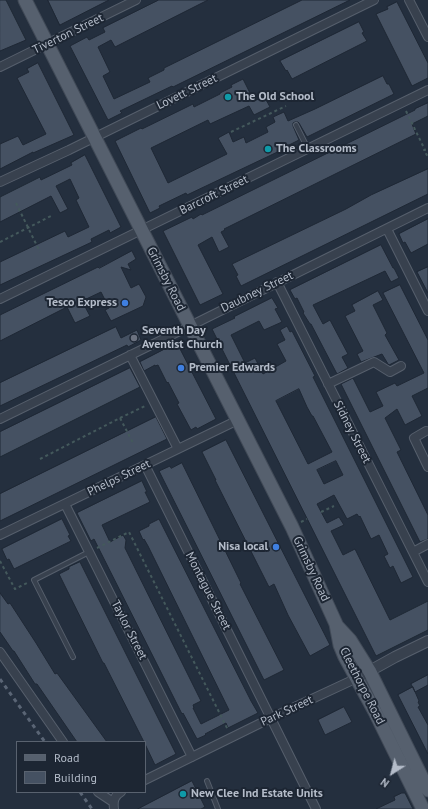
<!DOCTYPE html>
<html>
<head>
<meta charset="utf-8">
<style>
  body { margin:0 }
  #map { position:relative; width:428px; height:809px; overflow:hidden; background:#242f3e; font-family:"PT Sans",sans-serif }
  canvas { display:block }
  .legend { position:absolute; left:16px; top:741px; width:130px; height:52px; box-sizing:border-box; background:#1d2633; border:1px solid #59626f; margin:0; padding:5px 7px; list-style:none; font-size:12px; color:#b4bcc9 }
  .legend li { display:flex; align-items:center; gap:8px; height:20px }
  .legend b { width:20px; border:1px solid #59626f }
  .north { position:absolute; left:372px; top:753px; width:40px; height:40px; -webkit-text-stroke:3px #1d2633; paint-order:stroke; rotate:216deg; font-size:11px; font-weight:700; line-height:16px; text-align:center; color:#b4bcc9 }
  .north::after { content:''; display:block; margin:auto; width:14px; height:18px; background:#b4bcc9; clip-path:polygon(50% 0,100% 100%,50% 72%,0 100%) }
</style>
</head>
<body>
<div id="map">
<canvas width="428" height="809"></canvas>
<ul class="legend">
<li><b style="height:5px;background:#56606e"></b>Road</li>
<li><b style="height:11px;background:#455162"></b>Building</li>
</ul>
<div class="north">N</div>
</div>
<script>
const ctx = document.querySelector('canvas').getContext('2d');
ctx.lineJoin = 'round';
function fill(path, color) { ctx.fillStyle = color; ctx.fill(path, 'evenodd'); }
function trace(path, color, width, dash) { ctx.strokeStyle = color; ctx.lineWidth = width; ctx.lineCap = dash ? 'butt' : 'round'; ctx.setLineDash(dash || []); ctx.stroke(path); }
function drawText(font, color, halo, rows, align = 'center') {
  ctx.font = font + ' "PT Sans",sans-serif'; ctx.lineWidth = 4; ctx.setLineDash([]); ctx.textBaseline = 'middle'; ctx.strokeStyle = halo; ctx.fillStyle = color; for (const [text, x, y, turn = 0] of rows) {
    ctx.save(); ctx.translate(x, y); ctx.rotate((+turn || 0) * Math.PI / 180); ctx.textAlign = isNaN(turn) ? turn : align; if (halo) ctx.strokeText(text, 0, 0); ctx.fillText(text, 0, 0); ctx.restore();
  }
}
const building = new Path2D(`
  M0,0h6l20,40 -26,11z
  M48,0h61l-49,25z
  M159,0h49l-93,47 -4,-7 -13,7 12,25 -7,4 11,23 36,-17 -2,-4 16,-8v-2l138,-68h48l-177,87 -1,-1 -52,25 2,2 -14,7 -38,-74 17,-9 2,3 16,-8 -2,-4z
  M397,2l31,61v15l-16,8 -36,-72 12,-5 -1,-2z
  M359,22l5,10 -2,1 5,8 -75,38 -5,-9 -1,1 -6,-10z
  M38,63l36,72 -41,18v-1l-33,17v-25l18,-8 5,9 23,-11 -29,-56 12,-6 -2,-3z
  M383,76l4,8h2l5,10 -87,43 -8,-14 -1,-1h-3l-2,1v3l6,14 -12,6 1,1 -101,48 -1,-2 -27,13 1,2 -10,5 -35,-72 26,-13 1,1 51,-25 1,3 26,-13v-1l12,-6 -1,-2 12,-6 11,22 10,-5 6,11 -16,8 -5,-9 -39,18 -2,-4 -57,28 17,35 59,-29 -9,-16 11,-6 4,10 11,-5 2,6 22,-11 -2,-5 9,-5 -2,-5 11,-5 4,9 27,-12z
  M428,103v13l-16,8 4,10 -192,95 1,1 -4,2 8,15 -10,5 -7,-15 -14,8 25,49 -23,11 -37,-74 29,-14 1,2 8,-5 1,1 213,-105v-1z
  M85,155l36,72 -11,6 -1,-3 -18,9 1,3 -92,43v-23l65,-31 3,6 21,-10 -13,-27 3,-2 -9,-19 -14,7 12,23 -8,4 -9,-17 -51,26v-25l40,-20 1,3 31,-15 -1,-2z
  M428,169v25l-187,92 -5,-10 2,-1 -6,-11 114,-55 25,-14z
  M428,219v25l-17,9 -6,-11 -2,1 -4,-9z
  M381,245l12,23h1l5,10 -8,4 -6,-11 -72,34 10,19 7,-4 18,34 -6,3 6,11 -11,6 -26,-50h-1l-7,-11 1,-1 -7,-14 -2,1 -5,-9z
  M132,251l4,8 -8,5 3,6 -10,-3 10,21 8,-4 7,13 -3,9 -32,15 -6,-11 4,-2 -8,-16 -19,9 8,15 -15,7 -8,-16 -67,34v-26l98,-48 1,1z
  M428,267v26l-11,-21z
  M400,285l28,55v48l-16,8 10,20 -17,9 -8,-16 -12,9 16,32 -4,2 31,63v24l-8,3 -79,-158 12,-6 17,34 13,-6 -7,-14 19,-9 2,3 27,-13 -41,-80z
  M378,291l5,9 -10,5 14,28 -2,2 14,25 -10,5 -1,-1 -6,-10 -21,8 -4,-8 6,-3 -18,-35 10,-5 -3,-6z
  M272,298l6,10 -3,1 7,13 -18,8 -5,-9 -28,14 14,28 10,-5 8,16 23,-13 -9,-17 8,-4 -5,-10 7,-4 3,6 2,-1 23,45 -2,1 100,200 -12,6 -8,-17 -3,2 -6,-12 4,-2 -9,-19 -8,4 -11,-23 -1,1 -2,-3 -10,5 -13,-24 -17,9 10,19 12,-6 5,8 -13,6 12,24 12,-6 35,71 38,-19v29l-52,26 -164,-327 23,-11 -1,-1zM299,389l8,18 5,9h1l19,36 -24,12 -32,-63zM336,461l7,14 -19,9 -7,-14z
  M116,327l5,11 16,-8 4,10 -13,7 -1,-2 -127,61v-23z
  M177,343l39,76 -19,10 -1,-2 -5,3 -14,-26 2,-1 -11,-21 -1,1 -9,-18 -3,1v-1l-11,6 -4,-9z
  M130,368l10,19 -140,70v-25z
  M156,417l11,22 -167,82v-27z
  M226,440l104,205 -20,11 -22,-41 -14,-31 -5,3 -54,-107h1l-14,-28z
  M182,463l31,63 28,57 -1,1 44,86 -20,10 -105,-209 11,-5 1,2z
  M142,481l5,11h-2l5,10 -48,23 8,17 13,-7 3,5 -1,8 76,153 -8,4 1,3h-1l8,16 28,-14 -81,-164 -4,-7 -1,1 -4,-9 10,-5v-2l10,-5 92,182 7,12 -30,15 -2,-5 -21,11 1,1 -9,4 -14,-26 -1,1 -88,-175 -3,2 -14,-28z
  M62,519l8,16 -2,1 3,5 -57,28 -5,-10 -2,1 -5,-11z
  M80,562l96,192 -21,11 -10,-21v-2h-1l-40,-79h-1l-44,-89 10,-5v-2z
  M0,593l8,11 2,-1 26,40 19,31 2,-1 50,69h-30l-40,-58h-2l-21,-33h-1l-13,-19z
  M428,675v10l-13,7 -4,-8z
  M413,687l6,14 -1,1 2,4 -2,1 10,18v29l-30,-59z
  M344,707l8,15 -27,13 -7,-15z
  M192,781l13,26 -4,2h-63z
  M402,793h3l8,16h-37l19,-9 -1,-3z`);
fill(building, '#455162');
trace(building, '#1f2835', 1);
const service = new Path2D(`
  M296,125l12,24
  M73,657l-39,-77 55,-28
  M207,781l11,28`);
const minor = new Path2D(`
  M409,0l19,37
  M0,67l136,-67
  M0,182l69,-32 305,-150
  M387,229l41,82
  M277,282l151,300
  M0,299l428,-209
  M130,355l48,94
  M328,384l46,-22 16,10 11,-6
  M0,419l190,-93 238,-118
  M426,431l-12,7 14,29
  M145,465l171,344
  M65,504l127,253
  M0,535l238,-115
  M413,552l15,-8
  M0,652l63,90
  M145,780l126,-62 86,-40
  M98,792l15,10
  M114,809c-1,-8 0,-13 7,-17`);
const tertiary = new Path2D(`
  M357,678l38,-21 33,-16`);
const primary = new Path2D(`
  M25,0l267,527 44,97 4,21 5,12 30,55 48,97
  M337,626l13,14 20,32 58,118`);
trace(service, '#565f6c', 6);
trace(minor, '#565f6c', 10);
trace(tertiary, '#565f6c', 12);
trace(primary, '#414a57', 15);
trace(new Path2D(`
  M406,111l19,39h-1l4,7
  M231,132l55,-26
  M16,203l24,49
  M0,242l51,-26
  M120,418l25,-12
  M40,459l80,-41 13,25
  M321,512l13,-6
  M301,522l6,-3
  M97,548l32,-16 99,198
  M0,561l15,28 14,-7`), '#44595c', 2, [3, 3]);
trace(service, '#38414e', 4);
trace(minor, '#38414e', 8);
trace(tertiary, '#38414e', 10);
trace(primary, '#56606e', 13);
trace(new Path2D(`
  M0,679l45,63
  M80,792l12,17`), '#5a6575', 3, [4, 4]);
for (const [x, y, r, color] of [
  [228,97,4,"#0f9aa8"],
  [268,149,4,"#0f9aa8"],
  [125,303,4,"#3f7fe0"],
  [134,338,4,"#6b7280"],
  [181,368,4,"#3f7fe0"],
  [276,547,4,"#3f7fe0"],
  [183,794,4,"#0f9aa8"]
]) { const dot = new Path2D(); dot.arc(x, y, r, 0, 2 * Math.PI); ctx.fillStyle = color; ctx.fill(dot); trace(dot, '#1d2633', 1.5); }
drawText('12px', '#b4bcc9', '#1d2633', [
  ["Tiverton Street",68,34,-26],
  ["Lovett Street",187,92,-26],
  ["Barcroft Street",214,195,-26],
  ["Grimsby Road",166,279,63],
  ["Daubney Street",257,292,-26],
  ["Sidney Street",352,432,63],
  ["Phelps Street",119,478,-26],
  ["Grimsby Road",311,569,65],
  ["Montague Street",208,591,63],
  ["Taylor Street",129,630,63],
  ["Cleethorpe Road",362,686,63],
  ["Park Street",287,711,-25]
]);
drawText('bold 12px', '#b4bcc9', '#1d2633', [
  ["The Old School",236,97],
  ["The Classrooms",276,149],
  ["Tesco Express",117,303,"right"],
  ["Seventh Day",142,331],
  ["Aventist Church",142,345],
  ["Premier Edwards",189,368],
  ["Nisa local",268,547,"right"],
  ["New Clee Ind Estate Units",191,794]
], 'left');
</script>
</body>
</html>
